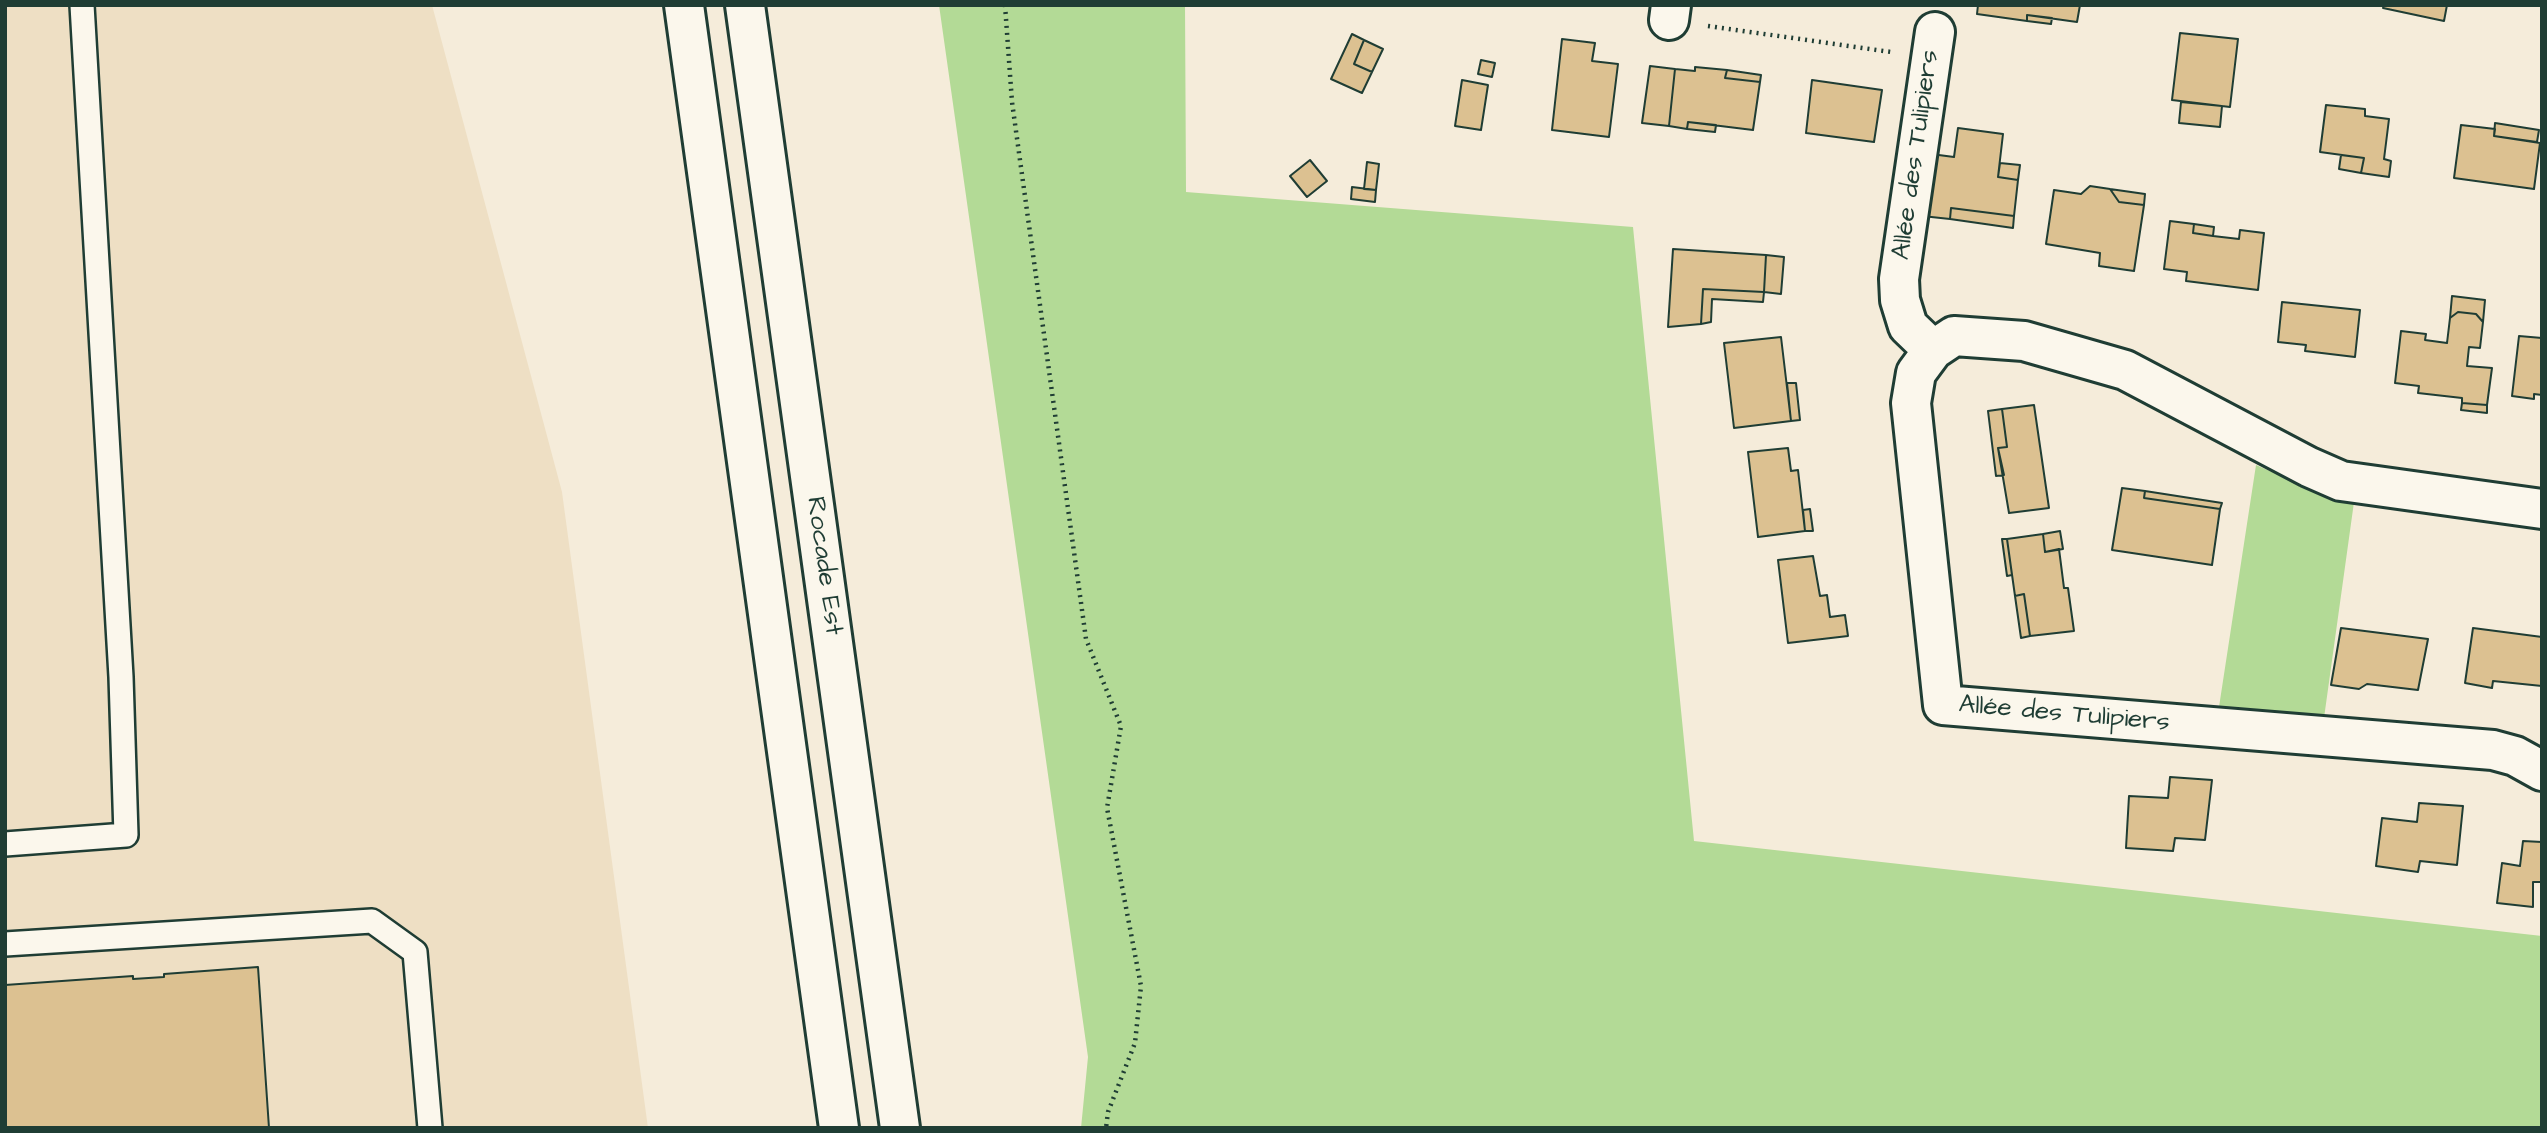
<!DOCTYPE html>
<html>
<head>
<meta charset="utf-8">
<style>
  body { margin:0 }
  #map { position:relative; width:2547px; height:1133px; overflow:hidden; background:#f5ecda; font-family:"Architects Daughter",sans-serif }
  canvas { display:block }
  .frame { position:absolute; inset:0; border:7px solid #1f3d34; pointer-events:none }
</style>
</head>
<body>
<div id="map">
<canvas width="2547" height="1133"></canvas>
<div class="frame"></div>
</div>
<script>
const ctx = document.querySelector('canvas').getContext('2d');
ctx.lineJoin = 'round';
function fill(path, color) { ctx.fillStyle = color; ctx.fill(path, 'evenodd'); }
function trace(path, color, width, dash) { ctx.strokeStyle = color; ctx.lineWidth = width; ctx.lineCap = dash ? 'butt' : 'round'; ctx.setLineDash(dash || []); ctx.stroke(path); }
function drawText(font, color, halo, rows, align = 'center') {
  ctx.font = font + ' "Architects Daughter",sans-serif'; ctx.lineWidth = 5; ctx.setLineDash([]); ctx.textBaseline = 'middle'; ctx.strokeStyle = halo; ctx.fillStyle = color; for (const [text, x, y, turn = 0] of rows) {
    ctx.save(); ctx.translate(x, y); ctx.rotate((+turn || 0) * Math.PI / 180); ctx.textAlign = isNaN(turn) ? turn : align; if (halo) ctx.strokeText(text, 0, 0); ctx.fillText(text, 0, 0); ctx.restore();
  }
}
fill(new Path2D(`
  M5,5h427l130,487 86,636h-643z`), '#eedfc4');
fill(new Path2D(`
  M939,5h246l1,187 447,35 61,614 848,95v192h-1461l7,-71z
  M2256,465l76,33 22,4 -30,216 -105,-11z`), '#b3da96');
const building = new Path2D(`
  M1978,5h102l-3,17 -50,-7v6l-50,-7z
  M2384,5h63l-3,16 -61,-13z
  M2027,15l25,3 -1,6 -24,-3z
  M2180,33l58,6 -8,68 -58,-7z
  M1352,34l12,6 -10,24 18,8 -10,21 -31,-14z
  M1562,39l33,4 -3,18 26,3 -9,73 -57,-7z
  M1364,40l19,9 -11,23 -18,-8z
  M1481,60l14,3 -3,14 -14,-3z
  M1650,66l25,3 -6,57 -27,-3z
  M1695,67l32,3 -2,8 35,4 -7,48 -65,-8 -1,7 -18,-3 6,-57 20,2z
  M1727,70l34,5 -1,7 -35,-4z
  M1462,80l26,5 -7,45 -26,-4z
  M1812,80l70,10 -8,52 -68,-9z
  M2181,102l41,4 -2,21 -41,-4z
  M2326,105l39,4v7l24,3 -5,40 7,2 -2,16 -28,-4 3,-15 -44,-6z
  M1688,122l28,3 -1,7 -28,-3z
  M2495,123l44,7 -2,12 -43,-6z
  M2461,125l34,4 -1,7 46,7 -6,46 -80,-11z
  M1958,128l45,6 -5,43 20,3 -4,36 -63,-8 -1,11 -28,-3 9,-62 23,3z
  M2341,155l23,3 -3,15 -22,-4z
  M1310,160l17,21 -20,16 -17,-21z
  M1367,162l12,2 -3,26 -12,-1z
  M2000,163l20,2 -2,15 -20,-3z
  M2090,186l20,3 9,13 25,3 -10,66 -35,-5 1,-13 -54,-9 8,-54 27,4z
  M1352,187l24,3 -1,12 -24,-3z
  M2110,189l35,5 -1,11 -25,-3z
  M1951,208l63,8 -1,12 -63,-9z
  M2170,221l24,3 -1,9 20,3 26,3 1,-9 24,3 -6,57 -72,-9 1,-9 -23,-3z
  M2194,224l20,3 -1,9 -20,-3z
  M1673,249l93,6 -2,37 -61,-3 -2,35 -33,3z
  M1766,255l18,2 -3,37 -17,-2z
  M1703,289l61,3 -1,10 -51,-3 -1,23 -10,2z
  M2452,296l33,4 -2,22 -7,-8 -18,-2 -8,6z
  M2282,302l78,8 -5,47 -50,-6 1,-6 -28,-3z
  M2458,312l18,2 7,8 -3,26 -11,-1 -2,19 25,2 -5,37 -25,-2v-5l-44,-5 1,-7 -24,-3 6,-52 25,3 -1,6 22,3 3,-25z
  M2519,336l23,2v57l-8,-1v5l-22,-3z
  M1781,337l10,84 -57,7 -10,-85z
  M1787,383h9l4,37 -9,1z
  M2462,403l25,2v8l-26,-3z
  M2034,405l15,103 -40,5 -11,-65 9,-1 -5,-38z
  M2002,409l5,38 -9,1 6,27 -8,1 -8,-65z
  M1788,448l3,23 7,-1 7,61 -47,6 -10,-85z
  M2122,488l23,3 -1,7 76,11 -8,56 -100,-15z
  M2145,491l77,12 -2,6 -76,-11z
  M1810,509l3,22h-8l-2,-21z
  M2060,531l3,18 -18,3 -2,-18z
  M2043,534l2,18 14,-3 5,39h4l6,43 -44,5 -6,-42 -9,2 -8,-57z
  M2002,539h5l5,36 -5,1z
  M1813,556l7,40 7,-1 3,22 15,-2 3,21 -60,7 -10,-83z
  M2024,594l6,42 -9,2 -6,-42z
  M2341,628l87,11 -10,51 -51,-6 -8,5 -28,-4z
  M2473,628l69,9v49l-49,-5 -1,7 -27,-5z
  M2170,777l42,3 -7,60 -30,-2 -2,13 -47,-3 3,-52 39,2z
  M2419,803l44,3 -6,59 -37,-4 -2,11 -42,-6 6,-48 35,4z
  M2523,841l19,1v40h-9v25l-36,-4 5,-40 18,3z
  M258,967l11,161h-264v-143l128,-9v3l31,-2v-3z`);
fill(building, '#dcc191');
trace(building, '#1f3d34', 2);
const service = new Path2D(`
  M5,844l121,-9 -5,-158 -39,-672
  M5,944l367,-23 43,31 15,176`);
const minor = new Path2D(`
  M1669,20l2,-15
  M1933,350l-25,-24 -8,-26 -1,-21 36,-247
  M2542,509l-201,-28 -32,-14 -184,-97 -101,-29 -70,-5 -21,14 -17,23 -5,30 32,302 550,45 22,6 27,15`);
const motorway = new Path2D(`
  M684,5l155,1123
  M745,5l155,1123`);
trace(service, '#1f3d34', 28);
trace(minor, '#1f3d34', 44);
trace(motorway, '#1f3d34', 44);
trace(new Path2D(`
  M1005,5l7,97 74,537 35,87 -14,82 34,178 -6,57 -27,69 -2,16
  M1708,26l183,26`), '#1f3d34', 4.5, [2, 5]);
trace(service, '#fbf7ec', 23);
trace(minor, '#fbf7ec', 38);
trace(motorway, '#fbf7ec', 38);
drawText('26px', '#1f3d34', '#fbf7ec', [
  ["Allée des Tulipiers",1917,155,-82],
  ["Rocade Est",823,566,82],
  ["Allée des Tulipiers",2064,715,5]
]);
</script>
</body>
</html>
